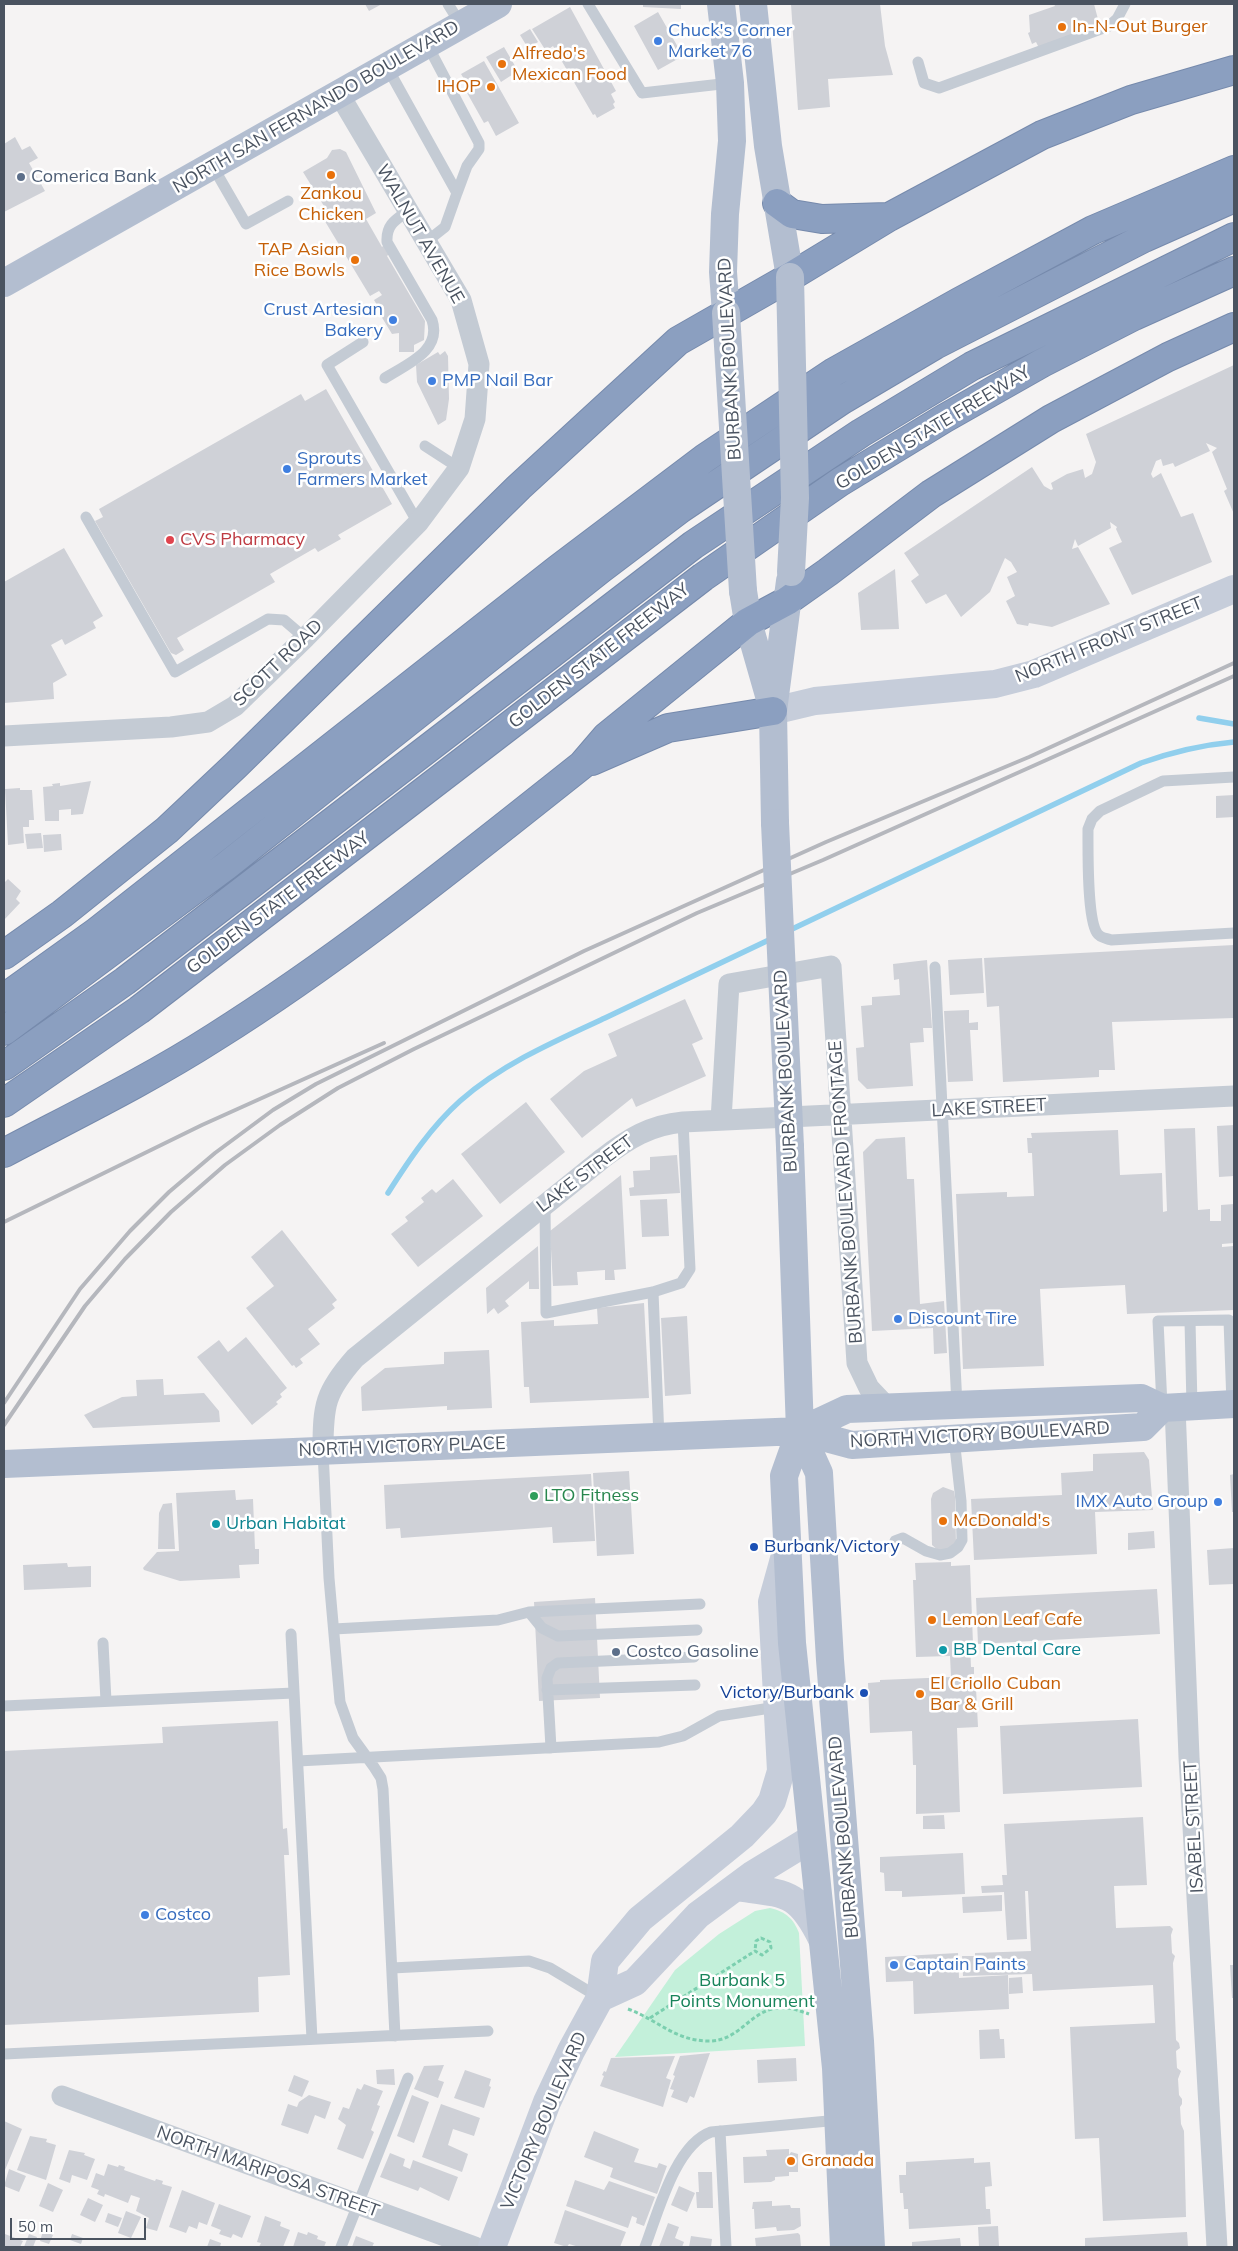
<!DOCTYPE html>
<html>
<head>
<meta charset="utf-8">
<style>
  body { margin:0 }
  #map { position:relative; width:1238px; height:2251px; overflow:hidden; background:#f5f3f3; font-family:Mulish,sans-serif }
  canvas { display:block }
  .frame { position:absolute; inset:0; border:5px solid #4a5360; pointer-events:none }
  .scale { position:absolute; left:10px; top:2218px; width:136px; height:22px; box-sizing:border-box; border:2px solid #4a5360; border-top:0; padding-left:6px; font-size:15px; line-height:18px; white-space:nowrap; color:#4a5360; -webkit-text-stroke:4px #fff; paint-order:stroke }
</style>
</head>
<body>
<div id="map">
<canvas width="1238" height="2251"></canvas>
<div class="frame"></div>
<div class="scale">50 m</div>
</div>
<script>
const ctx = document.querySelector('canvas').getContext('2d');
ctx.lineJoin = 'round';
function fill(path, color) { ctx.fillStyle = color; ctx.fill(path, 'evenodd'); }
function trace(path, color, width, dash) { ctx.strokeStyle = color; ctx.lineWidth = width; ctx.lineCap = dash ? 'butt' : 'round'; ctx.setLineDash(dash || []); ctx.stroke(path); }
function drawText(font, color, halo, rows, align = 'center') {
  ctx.font = font + ' Mulish,sans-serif'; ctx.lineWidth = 5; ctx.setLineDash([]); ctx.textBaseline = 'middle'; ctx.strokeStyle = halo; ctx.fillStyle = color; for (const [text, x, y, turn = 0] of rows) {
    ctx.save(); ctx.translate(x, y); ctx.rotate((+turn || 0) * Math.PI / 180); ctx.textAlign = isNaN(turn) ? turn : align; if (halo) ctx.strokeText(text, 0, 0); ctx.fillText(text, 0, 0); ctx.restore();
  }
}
fill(new Path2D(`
  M770,1908c16,4 23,10 29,25l6,113 -190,11 60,-87 44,-36 36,-23z`), '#c3f0da');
trace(new Path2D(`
  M1199,718l35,6
  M788,931l353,-168c31,-11 60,-18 93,-21
  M388,1193c21,-33 43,-66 72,-92 42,-37 95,-60 145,-83 56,-27 112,-53 168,-80`), '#91cfed', 5.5);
fill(new Path2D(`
  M365,4h17l-13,7z
  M643,4h38v5l-38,-2z
  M791,4h89l5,42 8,29 -65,4 2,28 -32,3z
  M1054,4h40l5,19 -60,25 -3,-6 -4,2 -4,-11 2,-1 -1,-17 26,-9z
  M570,7l46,84 -5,3 4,8 -2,2 2,4 -18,10 -2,-4 -2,1 -40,-69 -7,5 -14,-22z
  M658,12l25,44 -25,14 -24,-44z
  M530,29l8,13 -10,6 -8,-13z
  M504,47l14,24 -17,11 -15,-25z
  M484,61l35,62 -23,13 -8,-15 -4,2 -18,-32 4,-2 -9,-15z
  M15,137l7,13 8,-4 8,12 -9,5 16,28 -41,21v-68z
  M340,149l6,3 30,61 -10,6 16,28 2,-2 5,9 -2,2 38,65 -1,19 -10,5v7h-15v-19l-7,1 -14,-23 2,-1 -6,-10 8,-5 -3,-4 -9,5 -47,-78 3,-2 -2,-3 3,-2 -24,-39 24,-14 5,-8z
  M445,351l3,5 1,43 -3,21 -8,5 -21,-43 -1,-17 22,-13 2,3z
  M1234,365v149l-10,-23 3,-2 -15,-37 5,-4 -11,-5 4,8 -35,16 -2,-4 -10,3 -2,-7 -5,2 -5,13 2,4 8,-5 20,44 12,-4 19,49 -80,33 -23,-47 13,-6 -6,-13 1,-2 -7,-5 1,6 -33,18 -3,-7 -3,10 6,-2 32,57 -58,23 -23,-4 -1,3 -11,-2 -11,-23 9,-5 -8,-19 10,-5 -6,-10 -6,-4 -15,34 -29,25 -15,-23 -20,10 -15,-23 8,-6 -15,-22 128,-86 12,19 7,4 2,-1 -2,-6 16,-9 16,-5 2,9 7,-4 4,-12 -10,-28z
  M326,389l66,115 -54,31 3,4 -23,13 -3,-4 -45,26 5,8 -98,56 7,12 -8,5 -5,-2 -76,-132 8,-4 -4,-8 202,-115 4,7z
  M64,548l39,68 -10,6 3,6 -31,17 -3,-6 -11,6 16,30 -14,8 1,16 -50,4v-121z
  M895,569l4,60 -38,1 -3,-37z
  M91,781l-8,33 -12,1v-6l-12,1v11h-14l-2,-34 10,-1 -1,-2 8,-1v3z
  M20,788v2h12l2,30h-5v7h-6l1,16 -16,2 -3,-56z
  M1234,795v22l-18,1v-22z
  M41,833l2,15 -16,1 -2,-15z
  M61,834l1,16 -18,2 -1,-17z
  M8,879l13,12 -5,8 4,4 -16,17v-37z
  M1234,945v73l-122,4 3,48h-16v7l-96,5 -4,-76 -12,1 -3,-49z
  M982,958l2,35 -34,2 -2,-35z
  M927,960l5,68h-9l1,14 -14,1 3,43 -46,3 -9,-9 -2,-32 8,-1 -3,-41 11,-1v-8l28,-2 -1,-16 -5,1 -1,-16z
  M685,999l18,40 -11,5 14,32 -70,31 -4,-9 -50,40 -32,-39 34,-28 33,-15 -9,-22z
  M969,1010v13l9,-1v8h-8l3,51 -25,1 -4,-71z
  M526,1102l39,50 -65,52 -39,-50z
  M1234,1125v51l-15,1 -2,-51z
  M1195,1128l3,82 12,-1v12h11v-16l13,-1v39l-12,1v3l12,-1v64l-107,4 -2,-29 -85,4 4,77 -81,3 -7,-175 51,-2v5l27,-1 -2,-43h-4l-1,-15h5l-1,-5 87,-3 2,45 42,-2 1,39 4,-1 -3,-82z
  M905,1137l2,42h7l6,125 24,-3 3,52 -13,1 -1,-26 -61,3 -9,-179 13,-13z
  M677,1155l3,38 -50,3 -1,-8 5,-1 -1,-16 17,-1v-13z
  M621,1175l5,94 -12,1 1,10h-10v-10l-28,2 1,13 -25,1 -3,-55z
  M453,1179l30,37 -65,51 -27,-33 17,-13 -3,-4 19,-15 -3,-4 11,-9 4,4z
  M667,1199l2,37 -27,1 -2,-37z
  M282,1230l55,70 -5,4 3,4 -27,21 12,15 -20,15 3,4 -7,5 -2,-3 -2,1 -46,-58 28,-22 -23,-29z
  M538,1246l1,43h-10v-8l-24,20 4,5 -11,8 -4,-6 -7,6 -1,-26z
  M644,1303l5,95 -119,5 -1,-16h-5l-3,-65 33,-2v6l44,-2 -1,-16z
  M687,1316l4,78 -26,2 -4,-78z
  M246,1337l41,51 -7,6 2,3 -6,5 2,2 -26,21 -55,-68 22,-17 9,12z
  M489,1350l3,58 -45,2v-4l-85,5 -1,-24 24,-19 59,-4v-12z
  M163,1379l1,16 40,-2 15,18 1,11 -127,6 -9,-13 38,-18 15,-1 -1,-16z
  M1144,1452l5,8 4,50 -58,2 2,42 -123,6 -3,-61 91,-4 -1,-22 32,-2v-17z
  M629,1471l5,83 -37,2 -4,-83z
  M591,1474l4,67 -42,2 -1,-16 -151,11 -1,-10 -14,1 -2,-44z
  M1234,1474v38h-2l-2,-37z
  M943,1487l11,4 1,6 1,47 -8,6 -9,1 -7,-6 -1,-46 2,-6z
  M235,1490l1,10 17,-1 2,50h4v15l-20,1 1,13 -60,3 -36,-11 -1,-2 14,-16 22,-1 -3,-58z
  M172,1503l3,46h-17l1,-36 4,-9z
  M1154,1531l1,17 -27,2v-17z
  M1234,1548v36l-25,1 -2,-35z
  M951,1562v4l19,-1 3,79h-3l1,23h3v7h-3l1,14h4l2,39 -21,1 3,84 -44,2v-49h-3l-1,-34 -42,2 -2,-50 12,-1v-2l71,-3 -1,-21 -34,1 -3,-77h3l-1,-17z
  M67,1563l1,4 23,-1v21l-67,3 -1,-25z
  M1157,1589l3,45 -182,10 -2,-46z
  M595,1598l5,100 -61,3 -5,-99z
  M1138,1719l4,68 -139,7 -3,-68z
  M278,1721l5,108 4,-1 2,27h-5l6,120 -32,2 1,35 -255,13v-274l159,-8 -1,-16z
  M944,1815l1,14h-22v-13z
  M1143,1817l4,68 -33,1 2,42 54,-2 3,3 -2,6 1,18 3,3 -2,7 3,77 3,3 1,5 -4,3 1,17 4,3 -3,8 1,16 3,4v5l-2,3 1,17 3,7 2,86 -83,4 -4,-83 -24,1 -5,-112 85,-4 -2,-38 -120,6 -1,-17 -69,2 -1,-20h13v-3l56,-2 -3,-60h-3l2,48 -20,1 -3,-48 -22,1 -1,-7 22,-1 -1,-10h5l-3,-51z
  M963,1853l2,41 -63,3v-6h-17l-1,-18 -4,-1v-15z
  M1002,1895v16l-39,2 -1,-16z
  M958,1953l1,25 49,-3 1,34 -95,5 -1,-33 -27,1 -1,-25z
  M1230,1965h4v33h-2z
  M1022,1977l1,16 -14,1v-16z
  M999,2029l1,10h4l1,19 -25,1 -1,-29z
  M710,2053l-16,45 -4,-2 -3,7 -16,-6 3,-7 -4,-1 5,-13 -2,-1 7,-19z
  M675,2056l-9,22 5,2 -8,27 -63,-21 4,-10 -2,-1 2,-4 2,1 5,-14z
  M796,2058l1,23 -39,2 -1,-23z
  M444,2065l-6,15 6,2 -6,16 -24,-9 10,-23z
  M394,2069l1,16 -18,-1 -1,-14z
  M465,2070l26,9 -2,7 2,1 -7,21 -30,-10z
  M294,2075l15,6 -7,16 -14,-6z
  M364,2084l19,7 -6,14 3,1 -9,24 3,2 -11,27 -26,-10 9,-24 -8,-6 5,-12 6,2 8,-21 4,2z
  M309,2095l22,7 -6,17 -10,-4 -7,19 -27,-9 7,-21 9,3 2,-5z
  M412,2095l17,7 -15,41 -17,-7z
  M441,2104l39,14 -6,18 -21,-7 -5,16 20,9 -6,18 -40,-15z
  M4,2121l18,8 -17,41 -1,-1z
  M594,2131l45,18 -5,13 23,6 2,-5 8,3 -10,28 -45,-16 -2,-1 3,-9 -29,-11z
  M30,2136l17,3 -1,3 10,3 -10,35 -29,-10z
  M789,2149v6l2,-3 7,2v18h-9v4l-14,1v3l-4,2 -27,1 -1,-26 24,-1 -1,-6z
  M69,2150l16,3 -1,2 11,4 -8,21 -15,-5 -2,8 -11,-4z
  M390,2153l15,6 -2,7 7,3 3,-9 45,17 -9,24 -29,-14 -2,4 -38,-14z
  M974,2158v5l16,-1 2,24 -7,1 1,22h4l1,15 -82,5 -1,-20h-4l-1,-16h-3l-1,-18h7v-13z
  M108,2164l10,3 1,-2 6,2 -1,3 31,11 1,-2 7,2 -1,3 10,3 -15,44 -11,-3 3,-10 -13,-7 4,-13 -9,-3 -3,8 -23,-9 -1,3 -7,-3 2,-4 -8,-3 5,-14 8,3z
  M9,2169l17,7 -7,16 -15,-6z
  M698,2172h14l1,36h-16l-1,-16h3z
  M575,2180l29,10 5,-9 46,16 -11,29 -8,-3 1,-5 -5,-2 -4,12 -62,-22z
  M48,2183l15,7 -10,22 -14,-6z
  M679,2186l16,7 -8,19 -16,-7z
  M182,2190l33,13 -8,22 -8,-3 -2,7 -8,-3 -3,7 -17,-6z
  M88,2198l15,7 -8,17 -15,-7z
  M772,2201v5l18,-1 1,3h9l1,18 -7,4 -17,1 -1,-4 -21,2 -1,-20h-2l1,-7z
  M219,2204l32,12 -9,22 -9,-4 -2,4 -12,-4 2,-4 -10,-4z
  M565,2210l61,22 -6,15h-41l-10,-3 -2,3 -13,-4z
  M126,2211l15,6 -10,21 -13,-5z
  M108,2213l14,5 -4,9 -13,-5z
  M265,2216l16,6 -1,4 10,4 -7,17h-24l2,-4 -4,-1z
  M668,2223l11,4 -4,11 9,4 -2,5h-23z
  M998,2226l1,21h-20l-1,-20z
  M43,2231l10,4 -4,9 -9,-3z
  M298,2232l9,3 1,-3 10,4 -1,3 9,3 -2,5h-31z
  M1187,2232l1,15h-103v-9z
  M798,2233l2,2 1,12h-45l-1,-9z
  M5,2234l18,7 -3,6h-16z
  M29,2234l8,3 -4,10h-9z
  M72,2234l11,4 -2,6 -11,-4z
  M356,2236l18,7 -2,4h-20z
  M691,2236l21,3 -1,8h-22z
  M960,2238l1,9h-49v-5z
  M210,2239l11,4 -1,4h-13z`), '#cfd1d7');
const motorway = new Path2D(`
  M777,203l15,11 30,5 65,-2
  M592,761l76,-33 105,-17
  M4,955l58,-41 105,-84 69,-65 283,-278 159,-146 112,-64 99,-60 153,-82 89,-35 103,-30
  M4,998l91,-65 463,-364 147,-111 129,-86 125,-70 134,-72 141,-60
  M4,1031l222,-165 376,-298 78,-59 162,-109 93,-55 209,-107 90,-40
  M4,1066l121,-85 568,-436 168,-112 111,-67 262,-129
  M4,1103l135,-93 564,-433 137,-95 105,-64 97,-55 92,-47 100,-45
  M4,1153c70,-37 144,-73 211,-116 129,-81 247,-177 367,-272l24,-28 142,-115 39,-21 41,-29 103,-78 120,-75 117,-62 66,-30`);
trace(motorway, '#768aac', 30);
trace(new Path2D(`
  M628,2009c30,11 47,32 81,32 29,0 39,-26 63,-32 13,-4 25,1 37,5
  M650,2018l105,-67 7,4 9,-7 -1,-6 -9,-4 -5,3 -1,10`), '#7bcfaf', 3, [4, 2.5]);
trace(new Path2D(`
  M448,4l13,21
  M588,4l54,89 88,-10
  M918,62l6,21 15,5 170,-62 8,-7 8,-15
  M387,67l70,126 10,-27 12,-17v-6l-52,-99
  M212,165l34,59 42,-23
  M426,242l19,-15 12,-34
  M363,342l-36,23 91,158
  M385,378c22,-14 57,-27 47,-58l-45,-78c-1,-17 8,-22 21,-31
  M425,446l34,22
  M86,517l89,155 93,-53 16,1 21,18
  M1234,777l-71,4 -63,30 -8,8 -4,10c0,21 -1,89 9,104 3,5 9,5 14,7l123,-7
  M935,967l22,438
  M545,1204l1,109 107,-21 28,-9 9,-14 -7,-147
  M653,1292l6,146
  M1190,1321l2,85
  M1162,1406l-4,-85 71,-1 3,84
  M323,1451l6,127 11,124 13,36 21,29 7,11 2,11 12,247
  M895,1541l8,-3 23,13 14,4 10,-2 8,-6 4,-7 -1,-39 -7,-63
  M529,1612l13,16 16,8 139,-6
  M334,1629l164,-9 31,-8 171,-8
  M291,1634l21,405
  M103,1643l3,58
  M547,1690l148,-5
  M4,1706l290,-13
  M551,1748l-4,-70 4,-10 7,-5 136,-6
  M298,1761l361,-19 24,-6 36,-20 58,-9
  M392,1968l137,-7 21,7 50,30
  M4,2054l484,-23
  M720,2131l6,116
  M341,2247l67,-169
  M645,2247c13,-34 30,-102 66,-115l128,-12`), '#c4cbd4', 11);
trace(new Path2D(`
  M4,736l167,-9 37,-5 27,-16 70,-68 113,-115 41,-55 16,-49 4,-55 -18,-64 -122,-206
  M721,1120l8,-136 102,-18 26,397 12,25 18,19
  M1175,1407l14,350 28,490
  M323,1449c0,-44 2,-57 32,-91l248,-200c25,-19 47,-33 80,-36l551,-26
  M62,2096l413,151`), '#c4cbd4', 21);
trace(new Path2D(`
  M773,711l42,-10 180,-17 39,-10 200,-85
  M736,1887c49,7 62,3 86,52
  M600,1998l35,-16 63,-67 54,-40 59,-36
  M492,2247l55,-145 24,-51 29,-53 5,-37 35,-42 102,-83 22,-23 8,-12 9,-30 -9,-169 15,-54`), '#c6cdda', 28);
trace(new Path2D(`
  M721,4l9,79 2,58 -7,73 -2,58 3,41
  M753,4l15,142 22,131
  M4,283l494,-279
  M743,591l5,31 22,77
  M775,823l-2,-112 17,-130
  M790,1147l10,284 -16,45 8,167 44,425 8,179
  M800,1431l19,42 11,187 30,381 11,206
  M800,1431l47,-22 294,-11 21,10 72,-4
  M4,1464l796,-33 52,14 291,-18 19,-19`), '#b3bed0', 28);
trace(motorway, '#8b9fc0', 28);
trace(new Path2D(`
  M4,1222l198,-97 182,-82
  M4,1403l76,-114 50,-58 39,-39 46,-39 58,-43 43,-26 268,-133 242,-109 203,-85 205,-94
  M4,1425l81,-119 40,-47 46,-47 54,-47 55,-40 58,-37 76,-39 283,-136 126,-53 411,-184`), '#b5b7bd', 4);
trace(new Path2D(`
  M790,277l5,221 -4,74
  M726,313l17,278
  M775,823l15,324`), '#b3bed0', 28);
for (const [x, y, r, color] of [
  [1062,27,5,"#e8710a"],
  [658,41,5,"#3f7fe0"],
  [502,64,5,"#e8710a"],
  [491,87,5,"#e8710a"],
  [331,175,5,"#e8710a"],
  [21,177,5,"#5c6f8a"],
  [355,260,5,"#e8710a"],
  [393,320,5,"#3f7fe0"],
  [432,381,5,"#3f7fe0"],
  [287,469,5,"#3f7fe0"],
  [170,540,5,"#e0444e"],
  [898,1319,5,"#3f7fe0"],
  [534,1496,5,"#2e9e5b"],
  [1218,1502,5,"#3f7fe0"],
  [943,1521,5,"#e8710a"],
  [216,1524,5,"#0f9aa8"],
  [754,1547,5,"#1a4fb4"],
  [932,1620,5,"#e8710a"],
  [943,1650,5,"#0f9aa8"],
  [616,1652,5,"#5c6f8a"],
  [864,1693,5,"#1a4fb4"],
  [920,1694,5,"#e8710a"],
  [145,1915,5,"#3f7fe0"],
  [894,1965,5,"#3f7fe0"],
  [791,2161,5,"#e8710a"]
]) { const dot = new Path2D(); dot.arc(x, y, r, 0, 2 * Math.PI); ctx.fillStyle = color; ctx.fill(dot); trace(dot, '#fff', 2); }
drawText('18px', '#c56008', '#fff', [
  ["In-N-Out Burger",1072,27],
  ["Alfredo's",512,54],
  ["Mexican Food",512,75],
  ["IHOP",481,87,"right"],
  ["Zankou",331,194,"center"],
  ["Chicken",331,215,"center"],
  ["TAP Asian",345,250,"right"],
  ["Rice Bowls",345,271,"right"],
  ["McDonald's",953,1521],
  ["Lemon Leaf Cafe",942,1620],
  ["El Criollo Cuban",930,1684],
  ["Bar & Grill",930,1705],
  ["Granada",801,2161]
], 'left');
drawText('18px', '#366cbe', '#fff', [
  ["Chuck's Corner",668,31],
  ["Market 76",668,52],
  ["Crust Artesian",383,310,"right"],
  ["Bakery",383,331,"right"],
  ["PMP Nail Bar",442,381],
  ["Sprouts",297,459],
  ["Farmers Market",297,480],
  ["Discount Tire",908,1319],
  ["IMX Auto Group",1208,1502,"right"],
  ["Costco",155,1915],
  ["Captain Paints",904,1965]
], 'left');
drawText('18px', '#4a5360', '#fff', [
  ["NORTH SAN FERNANDO BOULEVARD",316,107,-30],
  ["WALNUT AVENUE",420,234,60],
  ["BURBANK BOULEVARD",730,359,-93],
  ["GOLDEN STATE FREEWAY",933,428,-31],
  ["NORTH FRONT STREET",1109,640,-22],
  ["GOLDEN STATE FREEWAY",599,656,-38],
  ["SCOTT ROAD",278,663,-44],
  ["GOLDEN STATE FREEWAY",278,903,-37],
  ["BURBANK BOULEVARD",786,1071,-93],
  ["LAKE STREET",989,1108,-3],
  ["LAKE STREET",585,1174,-37],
  ["BURBANK BOULEVARD FRONTAGE",846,1192,-94],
  ["NORTH VICTORY BOULEVARD",980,1435,-3],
  ["NORTH VICTORY PLACE",402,1447,-2],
  ["ISABEL STREET",1194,1827,-93],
  ["BURBANK BOULEVARD",844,1837,-95],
  ["VICTORY BOULEVARD",544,2121,-67],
  ["NORTH MARIPOSA STREET",268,2172,20]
]);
drawText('18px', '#4e5e75', '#fff', [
  ["Comerica Bank",31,177],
  ["Costco Gasoline",626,1652]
], 'left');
drawText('18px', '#be3a42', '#fff', [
  ["CVS Pharmacy",180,540]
], 'left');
drawText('18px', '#27864d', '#fff', [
  ["LTO Fitness",544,1496]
], 'left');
drawText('18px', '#0d838f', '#fff', [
  ["Urban Habitat",226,1524],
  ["BB Dental Care",953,1650]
], 'left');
drawText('18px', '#164399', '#fff', [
  ["Burbank/Victory",764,1547],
  ["Victory/Burbank",854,1693,"right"]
], 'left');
drawText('18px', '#18845a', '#fff', [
  ["Burbank 5",742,1981],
  ["Points Monument",742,2002]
]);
</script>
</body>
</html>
